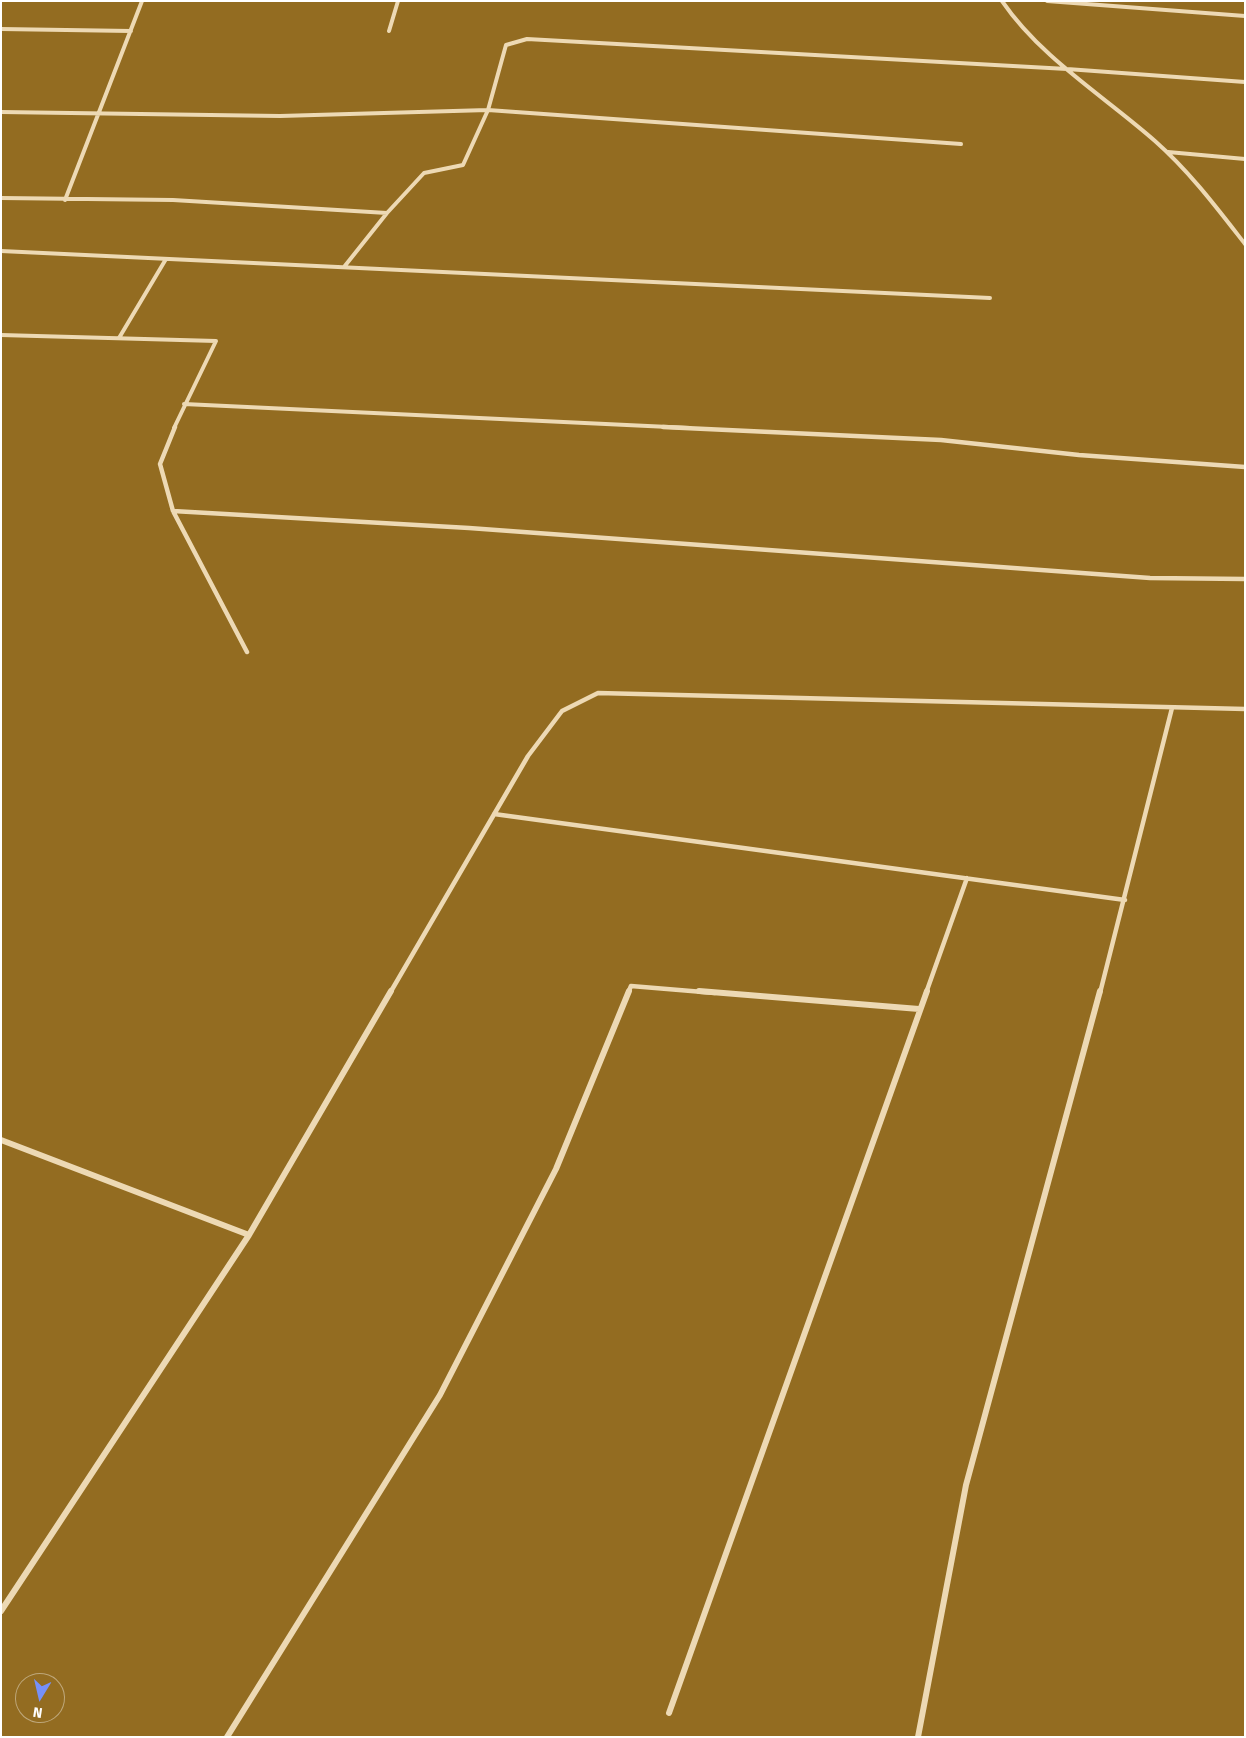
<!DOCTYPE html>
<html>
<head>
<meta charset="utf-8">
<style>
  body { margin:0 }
  #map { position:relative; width:1246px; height:1738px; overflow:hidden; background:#936c21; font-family:"Fira Sans",sans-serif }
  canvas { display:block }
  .frame { position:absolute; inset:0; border:2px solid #fff; pointer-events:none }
  .north { position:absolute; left:15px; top:1673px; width:50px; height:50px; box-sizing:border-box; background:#936c21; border:1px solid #bea77a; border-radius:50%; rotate:189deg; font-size:14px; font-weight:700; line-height:20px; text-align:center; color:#fff }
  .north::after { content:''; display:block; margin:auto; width:18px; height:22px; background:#7690f9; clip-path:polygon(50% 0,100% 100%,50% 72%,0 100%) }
</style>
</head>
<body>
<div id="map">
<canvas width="1246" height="1738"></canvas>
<div class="frame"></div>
<div class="north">N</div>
</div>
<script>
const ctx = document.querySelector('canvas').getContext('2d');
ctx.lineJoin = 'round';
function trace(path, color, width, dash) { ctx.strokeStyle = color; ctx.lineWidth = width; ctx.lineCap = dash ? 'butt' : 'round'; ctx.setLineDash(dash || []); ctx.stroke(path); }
trace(new Path2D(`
  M1002,1c39,57 102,95 153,140 35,31 62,67 90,103
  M1047,1l198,15
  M1,29l130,2
  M389,31l9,-30
  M1,112l279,4 208,-6 473,34
  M1168,152l77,7
  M1,198l172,2 214,13
  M65,200l77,-199
  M1,251l989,47
  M344,267l43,-54 37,-40 39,-8 25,-55 18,-65 21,-6 540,30 178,13
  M1,335l215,6 -42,87
  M119,338l47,-79
  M184,404l506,24`), '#edd9b4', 4);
trace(new Path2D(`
  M175,427l-15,37 13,47 74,141
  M663,427l278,13 138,15 166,12
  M173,511l296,17 681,50 95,1
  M494,814l631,86
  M390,993l138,-237 34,-45 36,-18 647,16
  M628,993l3,-7 84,7
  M926,993l41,-115
  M1100,993l72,-285`), '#edd9b4', 4.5);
trace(new Path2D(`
  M699,991l220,18
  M1,1140l248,95
  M1,1611l248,-376 142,-244
  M669,1713l258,-722
  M227,1737l213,-342 116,-226 73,-178
  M918,1737l48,-252 134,-494`), '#edd9b4', 6);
</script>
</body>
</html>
